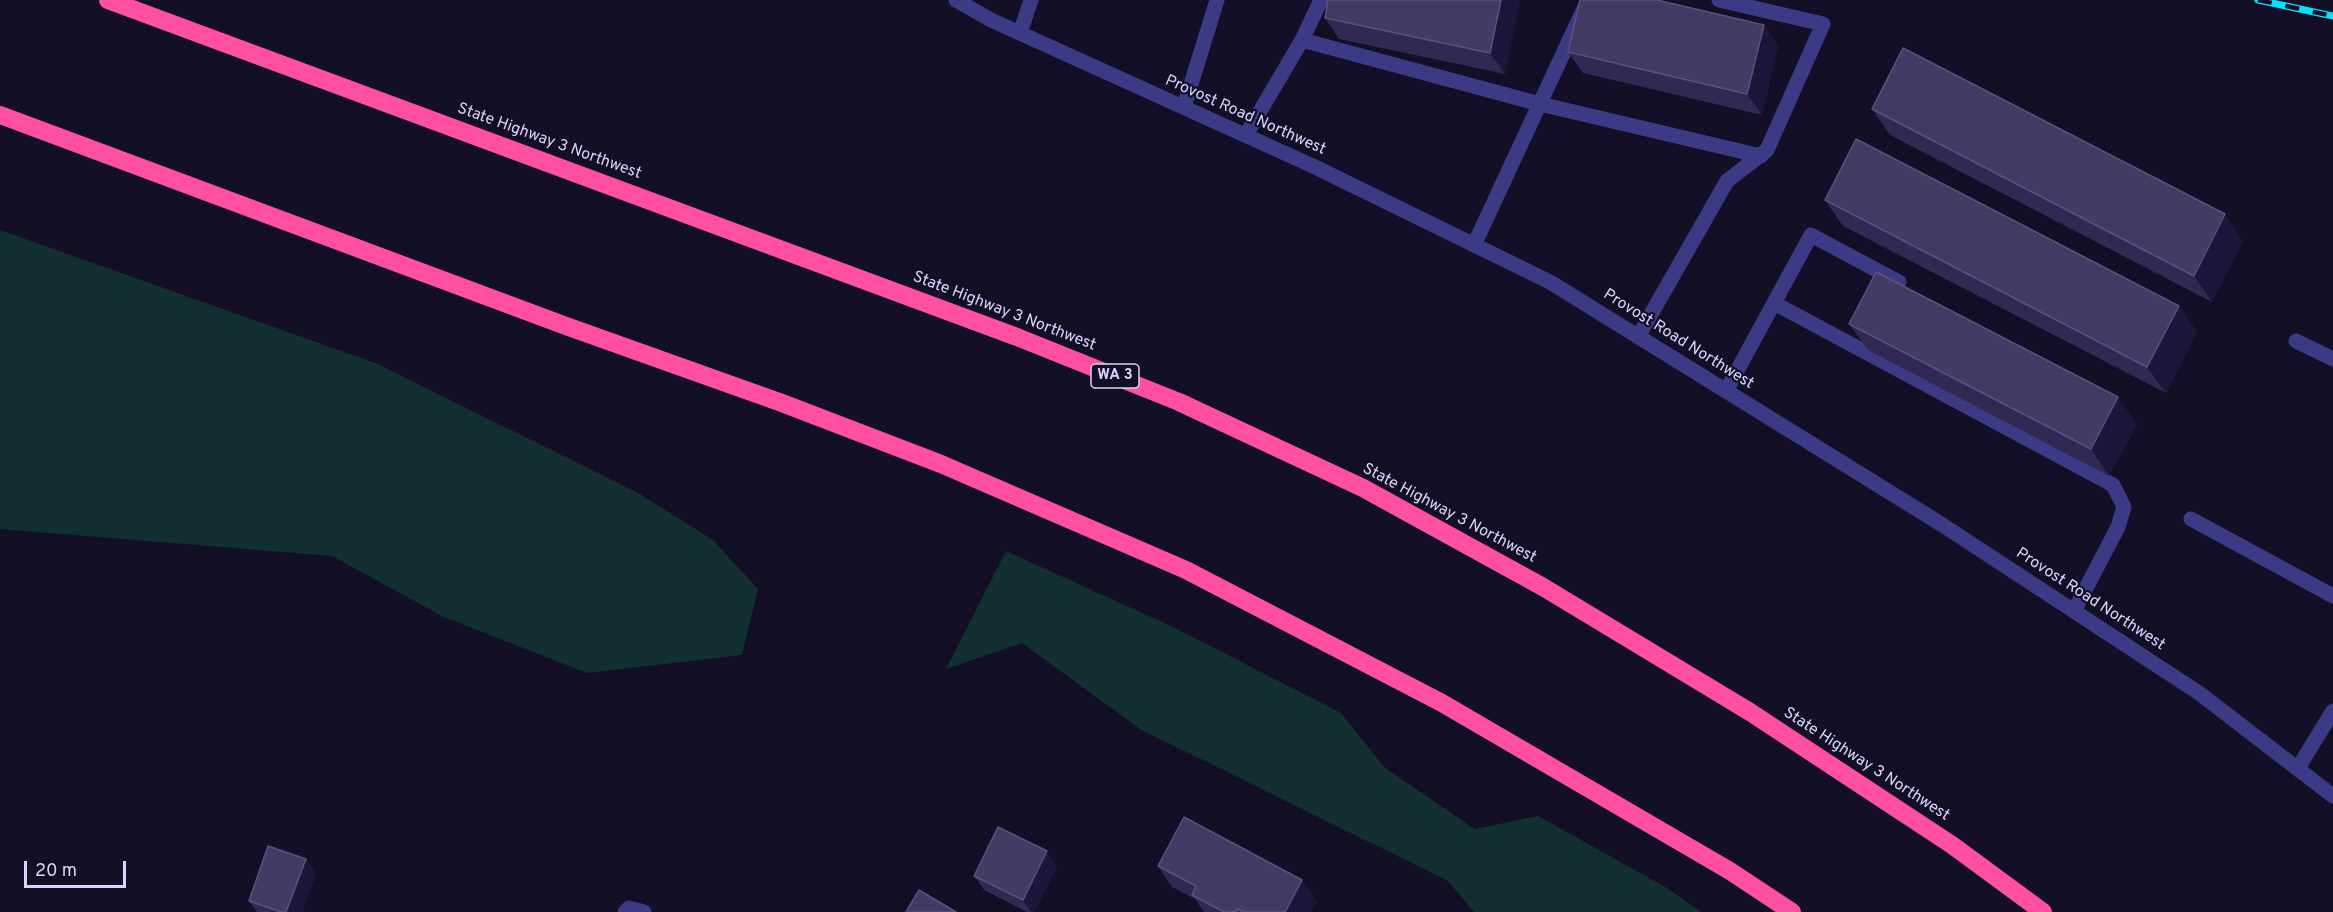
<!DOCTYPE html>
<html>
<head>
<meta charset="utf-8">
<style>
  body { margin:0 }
  #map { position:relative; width:2333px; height:912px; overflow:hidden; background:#130f26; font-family:Overpass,sans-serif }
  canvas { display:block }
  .scale { position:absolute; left:24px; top:861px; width:102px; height:27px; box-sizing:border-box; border:3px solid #d9d4ff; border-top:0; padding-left:8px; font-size:18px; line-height:21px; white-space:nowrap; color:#d9d4ff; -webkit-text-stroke:4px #130f26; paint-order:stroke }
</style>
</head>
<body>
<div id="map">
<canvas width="2333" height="912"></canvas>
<div class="scale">20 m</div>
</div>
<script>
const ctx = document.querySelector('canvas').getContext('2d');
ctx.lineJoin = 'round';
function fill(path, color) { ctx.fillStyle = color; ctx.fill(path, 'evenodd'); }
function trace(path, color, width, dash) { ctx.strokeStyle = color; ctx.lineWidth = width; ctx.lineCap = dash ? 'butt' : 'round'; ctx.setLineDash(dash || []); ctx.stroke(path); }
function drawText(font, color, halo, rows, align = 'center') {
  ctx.font = font + ' Overpass,sans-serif'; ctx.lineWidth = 4.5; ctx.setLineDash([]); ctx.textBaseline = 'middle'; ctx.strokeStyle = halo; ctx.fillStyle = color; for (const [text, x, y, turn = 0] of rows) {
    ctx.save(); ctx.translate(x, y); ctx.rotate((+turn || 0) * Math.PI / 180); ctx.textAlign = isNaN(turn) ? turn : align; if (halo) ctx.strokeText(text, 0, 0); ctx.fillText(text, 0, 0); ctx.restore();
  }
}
fill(new Path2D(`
  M0,230l378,134 262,130 73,46 45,49 -16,66 -155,18 -143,-56 -112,-61 -332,-27z
  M1006,551l169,77 166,85 44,55 90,61 63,-13 129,72 34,24h-227l-26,-31 -308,-152 -118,-86 -76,26z`), '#12302f');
trace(new Path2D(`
  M1020,33l11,-33
  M1302,40l238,64 221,52
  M1184,107l33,-107
  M1246,135l56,-95 19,-40
  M1474,245l114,-245
  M1774,303l339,182 11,22 -6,20 -44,84
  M1638,337l89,-156 40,-31 56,-126 -104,-24
  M2296,341l37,18
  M1726,391l85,-156 88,47
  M2191,519l142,77
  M2298,768l35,-57
  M625,912l4,-4 15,4`), '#3d3a85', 15);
trace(new Path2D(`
  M956,0l35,20 322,146 237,116 391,242 258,169 134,103`), '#3d3a85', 15);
trace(new Path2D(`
  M108,0l909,337 162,65 184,86 180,99 207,125 202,133 91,67
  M0,115l566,211 216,77 159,61 245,106 256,133 288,168 62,41`), '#ff4fa3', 18);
const rail = new Path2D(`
  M2258,0l75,16`);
trace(rail, '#00e5ff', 7);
trace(rail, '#130f26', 4.5, [14]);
fill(new Path2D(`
  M1328,0h192l-15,74 -166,-35 -14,-21z
  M1764,25l14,21 -16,69 -179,-42 -15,-21z
  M1872,109l371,132 -31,61 -322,-167z
  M1825,200l354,106 18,26 -31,61 -323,-167z
  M1849,324l288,100 -28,52 -241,-126z
  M306,859l10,15 -14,38h-45l-8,-11z
  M1057,866l-23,46h-7l-43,-22 -10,-14z
  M1158,866l159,35 -6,11h-107l-9,-13 -23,-12z`), '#312854');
fill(new Path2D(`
  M1501,0h19l-15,74 -15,-21z
  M1764,25l14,21 -16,69 -15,-21z
  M2225,214l18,27 -31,61 -18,-26z
  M2179,306l18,26 -31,61 -19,-26z
  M2118,397l19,27 -28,52 -18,-27z
  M1047,851l10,15 -23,46h-3l-8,-12z
  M306,859l10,15 -14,38h-16z
  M1302,880l15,21 -6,11h-26z`), '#1d163a');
const building = new Path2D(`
  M1328,0h173l-11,53 -165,-35z
  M1580,0h77l107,25 -17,69 -179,-42z
  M1903,48l322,166 -31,62 -322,-167z
  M1856,139l323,167 -32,61 -322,-167z
  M1876,272l242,125 -27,52 -242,-125z
  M1184,817l118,63 -17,32h-41l-7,-3 -1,3h-12l-32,-17 4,-9 -38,-20z
  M998,827l49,24 -24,49 -49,-24z
  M268,846l38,13 -20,53h-5l-32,-11z
  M919,890l37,22h-50z`);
fill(building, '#433a66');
trace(building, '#5a527e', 1.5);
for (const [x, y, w] of [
  [1115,376,48]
]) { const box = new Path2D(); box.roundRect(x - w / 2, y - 12, w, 24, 4.5); ctx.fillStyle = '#130f26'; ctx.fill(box); trace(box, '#d9d4ff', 1.5); }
drawText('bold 15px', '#d9d4ff', null, [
  ["WA 3",1115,376]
]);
drawText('16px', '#d9d4ff', '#130f26', [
  ["Provost Road Northwest",1245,116,24],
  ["State Highway 3 Northwest",549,142,20],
  ["State Highway 3 Northwest",1004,312,21],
  ["Provost Road Northwest",1678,340,32],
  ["State Highway 3 Northwest",1449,514,28],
  ["Provost Road Northwest",2090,600,33],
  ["State Highway 3 Northwest",1866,765,33]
]);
</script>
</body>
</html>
